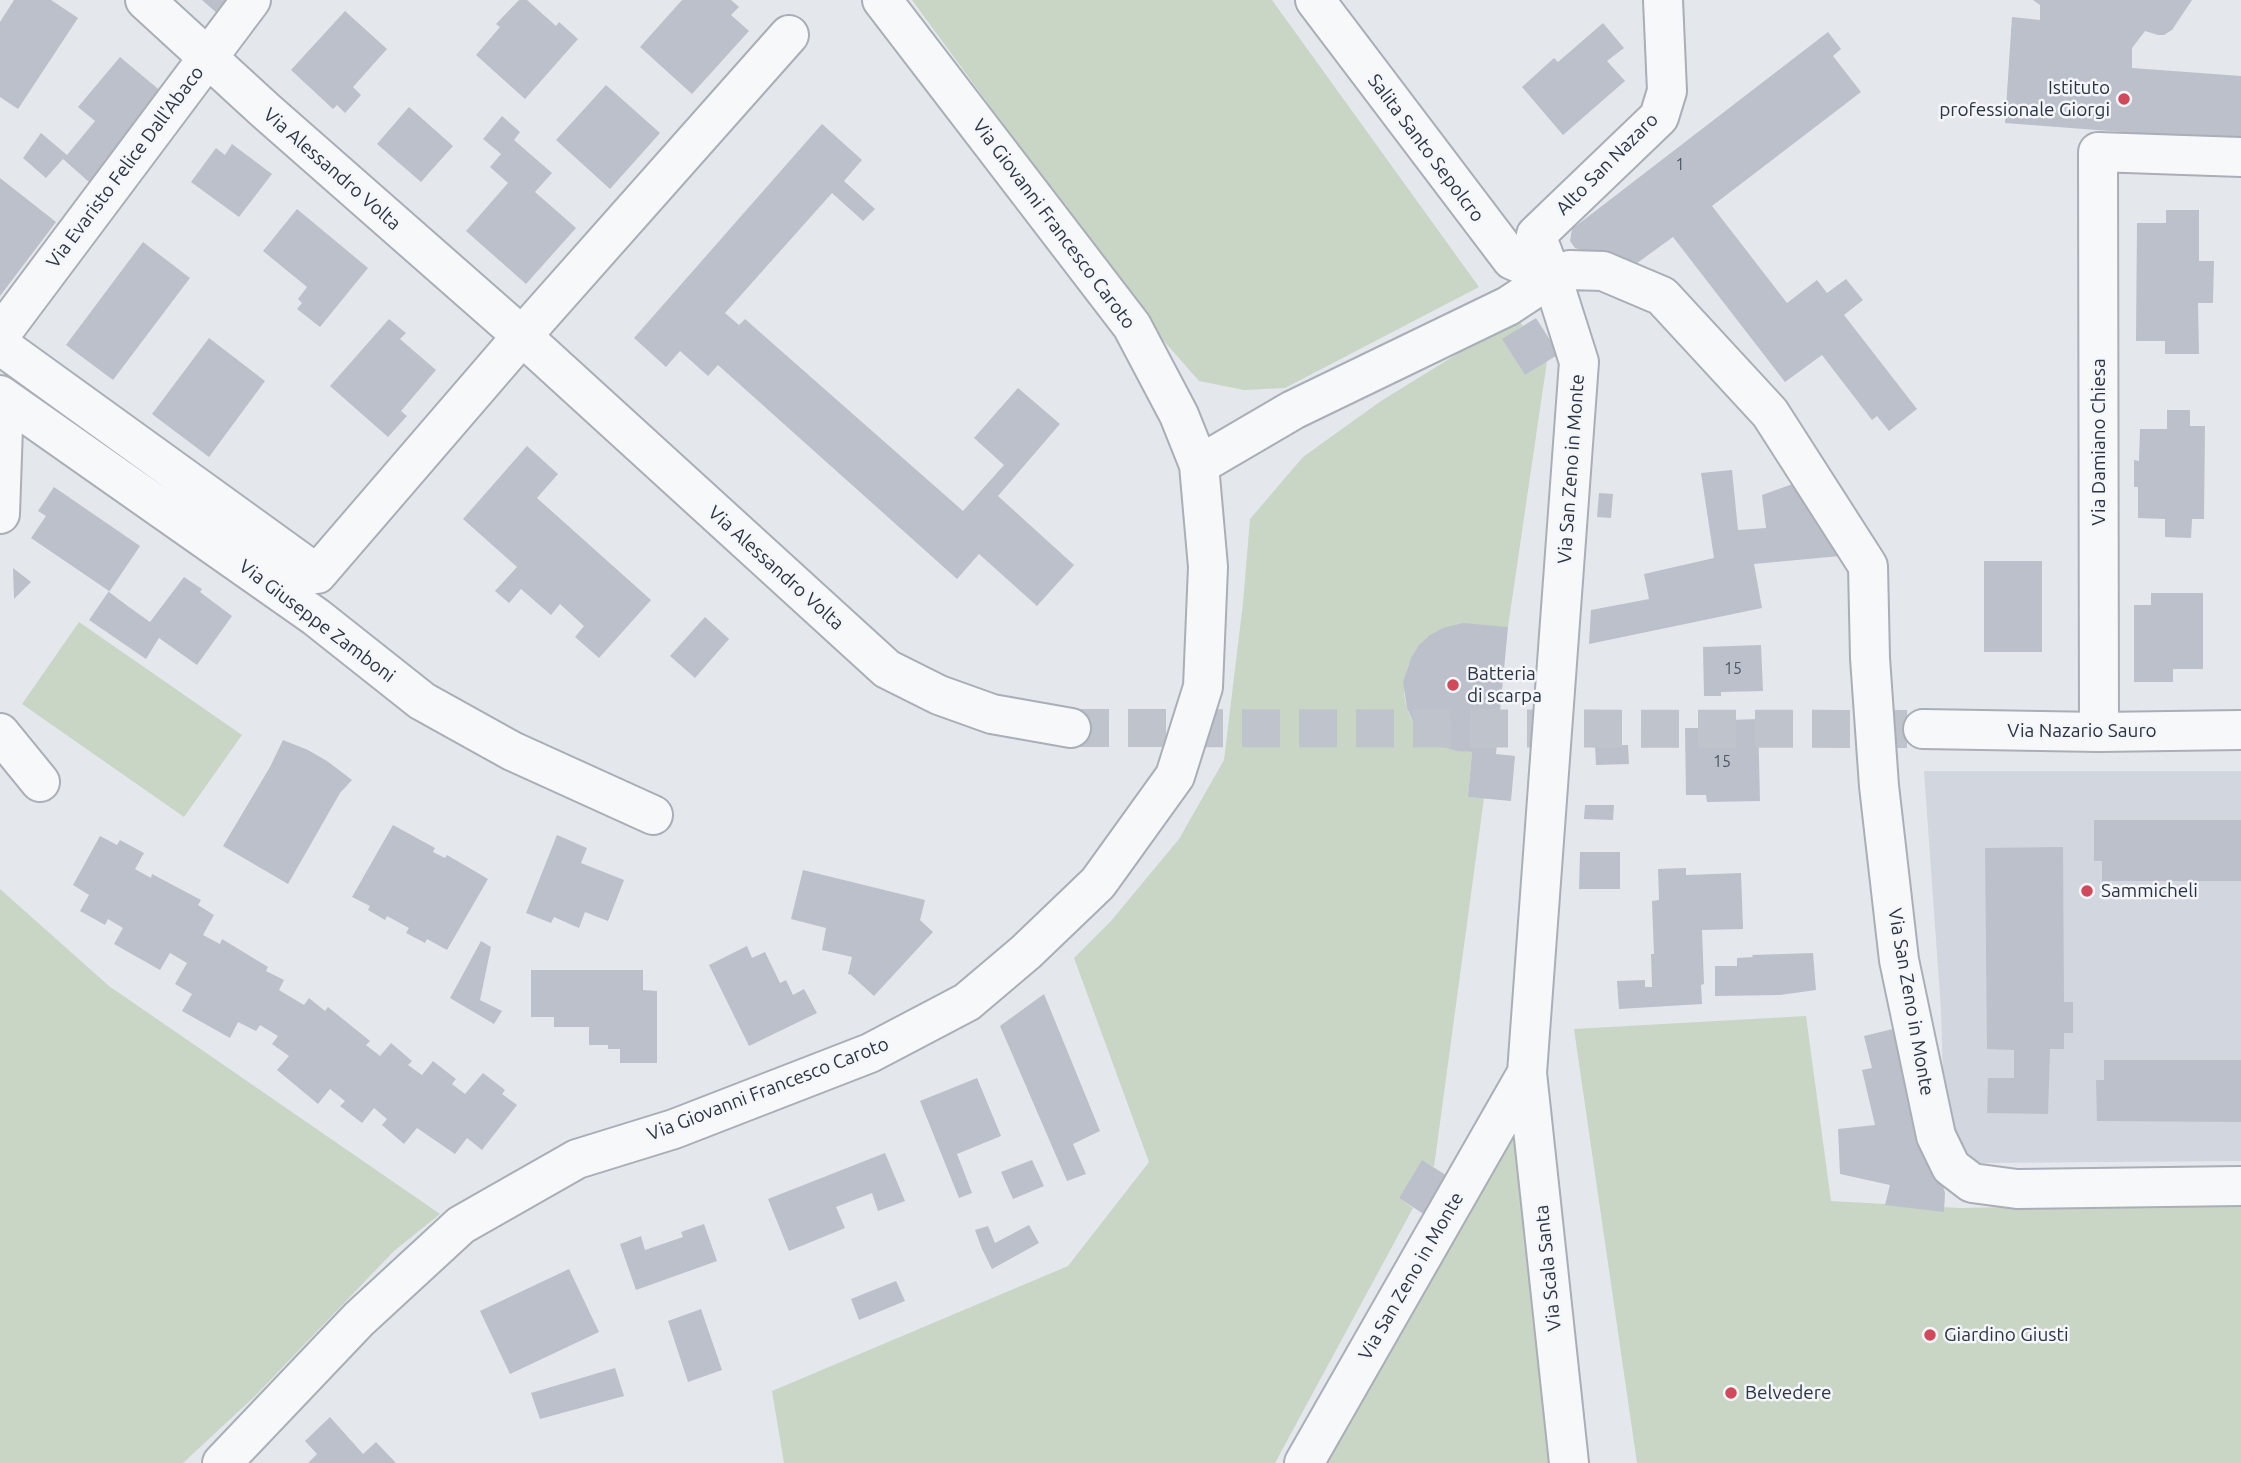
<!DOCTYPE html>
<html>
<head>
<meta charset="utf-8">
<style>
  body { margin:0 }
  canvas { display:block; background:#e4e7ec }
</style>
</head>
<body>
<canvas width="2241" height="1463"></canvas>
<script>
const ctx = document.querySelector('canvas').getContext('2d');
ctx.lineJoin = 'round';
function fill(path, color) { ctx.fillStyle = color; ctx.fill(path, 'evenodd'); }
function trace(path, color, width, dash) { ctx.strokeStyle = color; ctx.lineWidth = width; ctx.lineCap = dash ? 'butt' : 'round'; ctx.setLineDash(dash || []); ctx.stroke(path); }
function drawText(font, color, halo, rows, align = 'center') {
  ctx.font = font + ' Ubuntu,sans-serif'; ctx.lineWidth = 5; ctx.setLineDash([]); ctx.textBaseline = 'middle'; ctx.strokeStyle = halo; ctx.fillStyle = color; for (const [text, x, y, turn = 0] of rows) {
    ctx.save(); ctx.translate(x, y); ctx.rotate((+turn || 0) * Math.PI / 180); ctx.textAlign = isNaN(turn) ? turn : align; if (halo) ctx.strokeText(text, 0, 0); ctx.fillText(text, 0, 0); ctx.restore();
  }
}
fill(new Path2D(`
  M1924,771h317v390l-261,2 -29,-23 -7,-27 -3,-103z`), '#d2d6de');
fill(new Path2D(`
  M912,0h360l207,287 -194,101 -41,2 -45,-9 -44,-50z
  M1517,317l6,9 -20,14 22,35 22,-14 -39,266 -90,19c-32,50 -6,102 54,106l-4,45 16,1 -50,369 -12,-6 -23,37 14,10 -138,255h-491l-12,-72 296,-125 81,-104 -75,-204 37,-37 68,-82 45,-79 19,-157 7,-84 53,-62 78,-56z
  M79,622l163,113 -58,82 -162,-113z
  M0,889l109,97 331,228 -46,37 -140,146 -71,66h-183z
  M1806,1016l25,185 129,7 281,-6v261h-604l-63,-434z
  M1514,1129l37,334h-228z`), '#c9d6c5');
fill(new Path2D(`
  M14,0h37l27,18 -60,91 -18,-12v-75z
  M202,0h30l-13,15z
  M519,0h8l29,26 3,-4 19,17 -53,60 -49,-44 24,-28 -4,-3z
  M682,0h49l8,7 -8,8 18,16 -57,63 -52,-47z
  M2033,0h159l-20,30 -8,5h-6l-13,-4 -13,17v20l109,8v65l-236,-18 7,-106 28,3v-15z
  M345,11l42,38 -34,38 8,8 -16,18 -8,-8 -4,4 -42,-39z
  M1603,23l21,25 -17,13 18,20 -62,54 -41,-48 32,-29 4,4z
  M1828,32l13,17 -8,7 28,36 -149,114 75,97 30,-23 10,13 19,-14 17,21 -19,15 73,94 -28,22 -12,-15 -5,4 -50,-65 -37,27 -112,-145 -40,29 -58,-18 -5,-7 2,-12z
  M120,57l43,36 -74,89 -26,-23 -17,19 -23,-20 18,-25 26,22 28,-34 -17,-14z
  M606,85l54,48 -50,56 -54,-49z
  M409,107l44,39 -32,36 -44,-38z
  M502,116l18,16 -6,8 38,33 -17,19 41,36 -50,56 -60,-53 42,-48 -18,-16 11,-13 -18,-15z
  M822,124l40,36 -18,21 31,28 -12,12 -31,-28 -107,120 14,12 6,-6 218,192 41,-46 -30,-27 44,-50 42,36 -62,72 76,69 -37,41 -58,-52 -22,25 -239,-214 -10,11 -28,-25 -14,16 -32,-29z
  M232,144l40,30 -33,43 -48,-35 25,-34 9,7z
  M0,178l56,44 -56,74z
  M297,209l71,59 -48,59 -23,-18 5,-6 -4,-4 9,-12 -44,-36z
  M2166,210h33v51h15l-1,42h-15l1,51h-34v-13h-29l1,-118h29z
  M143,242l47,36 -77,102 -47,-35z
  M1536,318l23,36 -34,21 -23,-36z
  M389,319l17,14 -6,6 36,31 -35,41 6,5 -19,21 -58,-51z
  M209,338l56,43 -56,76 -57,-43z
  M2167,410h23v16h15l-1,93h-12l-1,19 -26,-1v-18l-27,-1v-31h-4v-27l5,1 1,-32h27z
  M527,446l31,28 -21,24 114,102 -52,58 -24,-21 9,-11 -24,-22 -9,11 -30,-26 -12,14 -14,-12 22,-24 -54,-48z
  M1732,470l6,60 28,-2 -4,-33 39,-14 39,75 -86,8 8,44 -173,36 2,-34 58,-11 -5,-25 70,-16 -13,-85z
  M54,487l86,59 -31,46 20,15 21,15 34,-45 18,12 -2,3 32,24 -35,49 -38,-27 -13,21 -57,-39 20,-29 -78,-53 15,-22 -8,-5z
  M1599,493l14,1 -2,24 -14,-1z
  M1984,561h58v91h-58z
  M13,568l18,14 -17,17z
  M2151,593h52v76h-30v13h-39v-77h17z
  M705,617l24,22 -34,39 -25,-22z
  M1463,623l45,4 -12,127 19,2 -4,45 -43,-4 4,-45 -16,-1 -14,-5 -12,-7 -17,-18 -6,-13 -4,-26 8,-24 7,-12 12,-11 13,-7z
  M1761,645l2,46 -42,1v4h-17l-1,-49z
  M1758,719l2,82 -53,1 -1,-7h-20l-1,-67h19v-7z
  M283,740l25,10 19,11 25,19 -12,13 -52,91 -65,-38 47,-79z
  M1628,745l1,19 -33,1 -1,-19z
  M1585,805h29l-1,15 -29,-1z
  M2094,820h147v61h-139v-20h-8z
  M393,825l42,23 -2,4 12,6 2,-3 41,24 -41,71 -20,-11 -2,4 -19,-10 3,-5 -22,-12 -2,4 -17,-10 2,-4 -18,-9z
  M557,835l30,13 -6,15 43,17 -16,41 -23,-9 -6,16 -25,-11 -3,6 -25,-10z
  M100,836l17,9 3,-5 24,13 -9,16 16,9 1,-4 49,26 -3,5 16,10 -11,20 17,9 2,-5 46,28 -2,4 18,9 -5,10 25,15 5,-7 16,13 3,-4 42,34 -4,4 14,11 11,-13 21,18 -4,4 14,10 11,-14 23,18 -4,5 13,10 18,-21 22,17 -3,4 15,11 -35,45 -15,-12 -12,16 -38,-26 -13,16 -22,-19 5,-6 -13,-11 -12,15 -22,-17 5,-5 -15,-12 -12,15 -41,-34 12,-14 -17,-12 6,-8 -18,-11 -4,6 -18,-9 -8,16 -48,-27 10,-17 -17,-10 12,-21 -17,-10 -10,17 -46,-26 9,-16 -15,-9 -3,6 -25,-14 9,-16 -16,-10z
  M2063,847l1,155h9v31h-9v16h-14l-2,65 -61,-1 1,-35h26v-28l-27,-1 -2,-201z
  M1580,852h40v37h-41z
  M1686,868v7l55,-2 2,56 -41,1 2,54 -3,1 1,19 -83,5 -2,-28 28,-1v7h7l-1,-33h3l-2,-53 7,-1 -1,-31z
  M803,870l122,30 -5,20 13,12 -59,64 -23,-21 -3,-1 4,-17 -30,-7 4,-22 -35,-9z
  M481,941l10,6 -11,53 22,11 -8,13 -44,-26z
  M747,946l5,12 13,-6 15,31 6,-3 7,15 11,-6 13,24 -68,33 -40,-81z
  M1813,953l3,37 -36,5 -65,1v-30h22v-8l16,-1 -1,-2z
  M531,970h112v20l14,1v72h-37v-14h-12v-4h-19v-18h-35v-10h-23z
  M1044,994l56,137 -27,13 13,30 -19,7 -67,-155z
  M1901,1027l44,166 -1,19 -59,-7 5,-20 -50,-11 -2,-45 37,-4 -13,-55 10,-2 -8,-32z
  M2104,1060h137v62l-144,-1 -1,-41h8z
  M977,1078l24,58 -44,18 15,39 -13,5 -39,-97z
  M885,1153l20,48 -27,10 -6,-18 -36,14 9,21 -56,23 -21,-52z
  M1032,1160l12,26 -31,13 -12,-27z
  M1422,1160l30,19 -24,38 -29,-19z
  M704,1224l13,37 -81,29 -16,-46 21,-8 4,14 38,-13 -2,-5z
  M1029,1225l10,18 -47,26 -10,-20 -7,-19 13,-4 7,17z
  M569,1269l30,63 -89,42 -30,-63z
  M896,1281l9,20 -46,19 -8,-21z
  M701,1309l21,61 -34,12 -20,-61z
  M615,1368l9,28 -84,23 -9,-26z
  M330,1417l33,37 13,-12 20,21h-88l9,-9 -12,-13z`), '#bbc0ca');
trace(new Path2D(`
  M1071,728l852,1`), '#bfc3cb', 38, [38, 19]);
const minor = new Path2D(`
  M145,0l121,111 256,225 365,333 52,26 53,19 79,14
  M1315,0l197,260 40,17
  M1552,277l-16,-42 123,-118 8,-26 -4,-91
  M0,335l251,-335
  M0,345l317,229 205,-238 267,-301
  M0,395l316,222 106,84 90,50 141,64
  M0,416l3,11 -3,87
  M1199,465l94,-55 215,-104 44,-29
  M1923,729l176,3 142,-2
  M2099,732l-1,-580 143,5
  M0,733l40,49
  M1527,1073l42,390
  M222,1463l137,-144 102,-94 116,-66 97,-30 196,-76 97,-51 59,-50 72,-69 77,-107 28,-89 5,-120 -9,-102 -20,-50 -47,-89 -250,-326
  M1304,1463l223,-390 52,-711 -27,-85 18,-7 33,1 59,25 108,117 98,153 2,92 9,128 20,174 37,176 15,31 21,16 45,6 224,-3`);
trace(minor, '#a9aeb7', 42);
trace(minor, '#f7f8fa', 38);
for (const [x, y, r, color] of [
  [2124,99,7,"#d1495b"],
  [1453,685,7,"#d1495b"],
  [2087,891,7,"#d1495b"],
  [1930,1335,7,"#d1495b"],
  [1731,1393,7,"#d1495b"]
]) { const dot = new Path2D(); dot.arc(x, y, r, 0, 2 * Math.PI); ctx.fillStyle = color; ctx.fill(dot); trace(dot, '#f4f6f9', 2.5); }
drawText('16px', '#4f5766', null, [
  ["1",1680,165],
  ["15",1733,669],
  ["15",1722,762]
]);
drawText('19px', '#2b3445', '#f4f6f9', [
  ["Istituto",2110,88,"right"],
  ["professionale Giorgi",2110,110,"right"],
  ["Batteria",1467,674],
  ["di scarpa",1467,696],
  ["Sammicheli",2101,891],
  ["Giardino Giusti",1944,1335],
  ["Belvedere",1745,1393]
], 'left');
drawText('19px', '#2b3445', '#f4f6f9', [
  ["Salita Santo Sepolcro",1426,148,53],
  ["Alto San Nazaro",1607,164,-45],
  ["Via Evaristo Felice Dall'Abaco",125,167,-53],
  ["Via Alessandro Volta",332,169,41],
  ["Via Giovanni Francesco Caroto",1054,224,53],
  ["Via Damiano Chiesa",2099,442,-90],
  ["Via San Zeno in Monte",1571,469,-86],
  ["Via Alessandro Volta",776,568,42],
  ["Via Giuseppe Zamboni",317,621,37],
  ["Via Nazario Sauro",2082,731],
  ["Via San Zeno in Monte",1911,1002,80],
  ["Via Giovanni Francesco Caroto",768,1089,-21],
  ["Via Scala Santa",1548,1268,-96],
  ["Via San Zeno in Monte",1411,1276,-60]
]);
</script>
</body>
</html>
